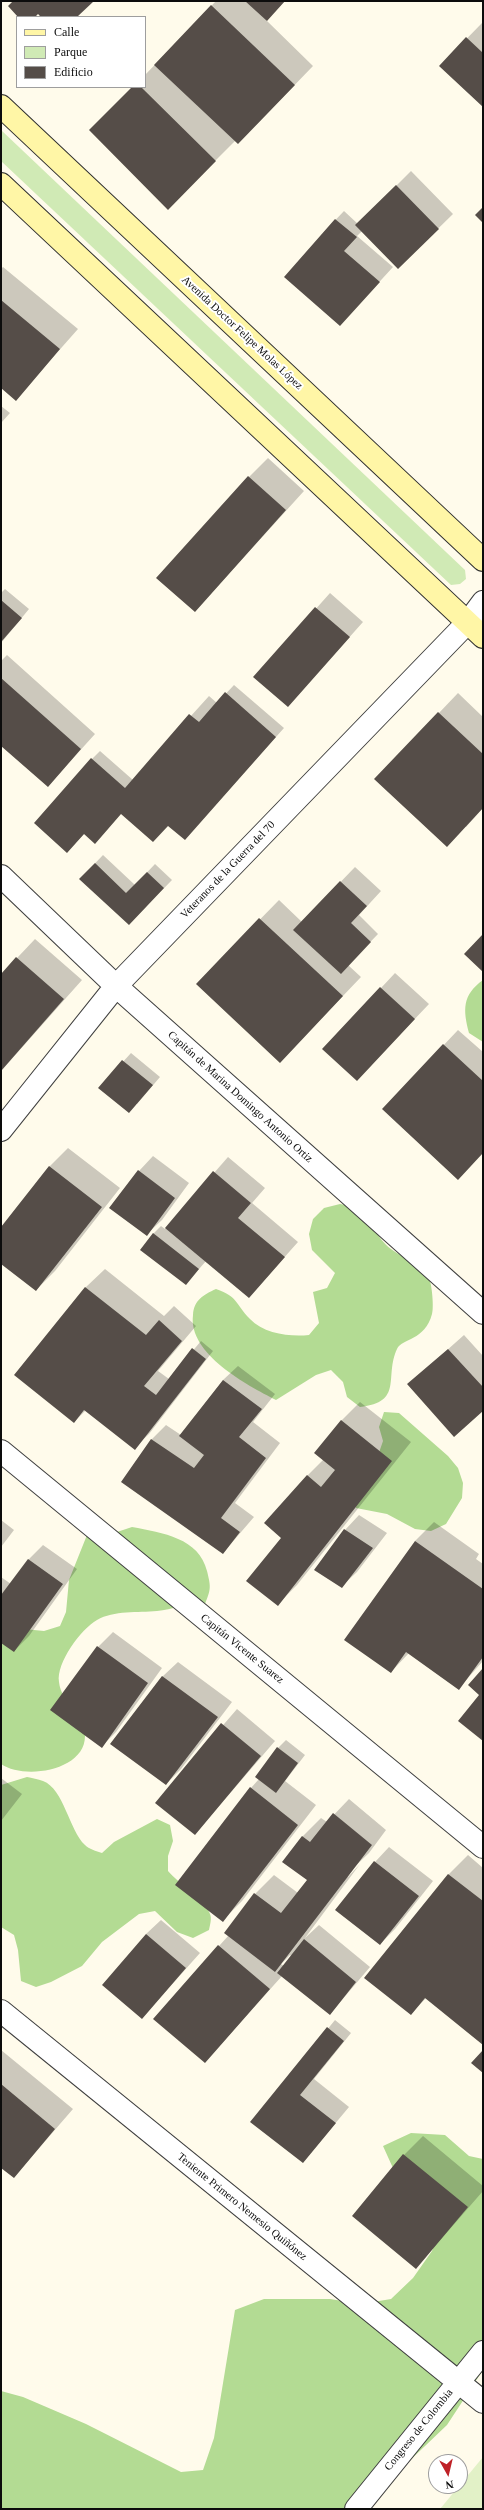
<!DOCTYPE html>
<html>
<head>
<meta charset="utf-8">
<style>
  body { margin:0 }
  #map { position:relative; width:484px; height:2510px; overflow:hidden; background:#fffbeb; font-family:Georgia,serif }
  canvas { display:block }
  .frame { position:absolute; inset:0; border:2px solid #0c0c0c; pointer-events:none }
  .legend { position:absolute; left:16px; top:16px; width:130px; height:72px; box-sizing:border-box; background:#fff; border:1px solid #9e9e9e; margin:0; padding:5px 7px; list-style:none; font-size:12px; color:#0c0c0c }
  .legend li { display:flex; align-items:center; gap:8px; height:20px }
  .legend b { width:20px; border:1px solid #9e9e9e }
  .north { position:absolute; left:428px; top:2454px; width:40px; height:40px; box-sizing:border-box; background:#fff; border:1px solid #9e9e9e; border-radius:50%; rotate:172deg; font-size:11px; font-weight:700; line-height:16px; text-align:center; color:#0c0c0c }
  .north::after { content:''; display:block; margin:auto; width:14px; height:18px; background:#bf2228; clip-path:polygon(50% 0,100% 100%,50% 72%,0 100%) }
</style>
</head>
<body>
<div id="map">
<canvas width="484" height="2510"></canvas>
<div class="frame"></div>
<ul class="legend">
<li><b style="height:5px;background:#fff6a6"></b>Calle</li>
<li><b style="height:11px;background:#d0eab5"></b>Parque</li>
<li><b style="height:11px;background:#554d48"></b>Edificio</li>
</ul>
<div class="north">N</div>
</div>
<script>
const ctx = document.querySelector('canvas').getContext('2d');
ctx.lineJoin = 'round';
function fill(path, color) { ctx.fillStyle = color; ctx.fill(path, 'evenodd'); }
function trace(path, color, width, dash) { ctx.strokeStyle = color; ctx.lineWidth = width; ctx.lineCap = dash ? 'butt' : 'round'; ctx.setLineDash(dash || []); ctx.stroke(path); }
function drawText(font, color, halo, rows, align = 'center') {
  ctx.font = font + ' Georgia,serif'; ctx.lineWidth = 4; ctx.setLineDash([]); ctx.textBaseline = 'middle'; ctx.strokeStyle = halo; ctx.fillStyle = color; for (const [text, x, y, turn = 0] of rows) {
    ctx.save(); ctx.translate(x, y); ctx.rotate((+turn || 0) * Math.PI / 180); ctx.textAlign = isNaN(turn) ? turn : align; if (halo) ctx.strokeText(text, 0, 0); ctx.fillText(text, 0, 0); ctx.restore();
  }
}
fill(new Path2D(`
  M1,130l464,440 1,9 -6,5 -9,1 -450,-424z`), '#d0eab5');
fill(new Path2D(`
  M483,980v62l-14,-9c-6,-23 -7,-38 14,-53z
  M340,1204c5,1 11,2 15,5 15,8 22,30 36,40 13,10 30,14 38,29 3,7 5,29 3,36 -7,27 -30,24 -35,35 -13,28 7,53 -37,58l-13,-10 -4,-15 -12,-12 -15,5 -40,25c-29,-15 -88,-46 -83,-85 1,-15 10,-20 23,-26 23,8 19,15 34,30 14,15 41,18 59,16l10,-12 -6,-31 14,-4 8,-15 -23,-23 -3,-16 4,-15 11,-11z
  M384,1412l15,1 49,43 10,12 5,15 -1,15 -16,26 -15,7 -16,-2 -28,-15 -31,-6 -4,-14 21,-24 10,-29 -4,-14z
  M132,1527c31,6 67,11 75,44 4,16 4,18 -2,33 -19,-1 -31,5 -48,7 -19,2 -43,-1 -60,9 -16,9 -41,43 -38,62 2,21 26,32 26,54 0,35 -61,44 -84,28v-126l13,-10 30,3 16,-5 6,-14 3,-32 18,-45 30,-3z
  M27,1777c5,1 11,2 16,4 21,8 26,49 42,64 4,4 11,6 17,8l12,-11 43,-23 13,6 3,16 -5,15v15c10,12 38,30 42,43 2,4 0,11 -1,16l-16,8 -16,-6 -22,-21 -16,3 -37,28 -20,24 -31,16 -15,5 -15,-6 -3,-31 -4,-15 -13,-8v-142z
  M411,2133l34,2 24,21 14,3v211l-36,55 -88,84h-358v-118l22,6 63,27 95,48 22,-2 11,-32 21,-128 29,-11h66l31,5 30,-5 22,-21 19,-27 11,-30 -46,-44 -14,-31z`), '#b3db93');
fill(new Path2D(`
  M483,2457v52h-43z`), '#e2f1c7');
fill(new Path2D(`
  M216,1h69l-19,19 47,46 -56,58 -21,16 -68,68 -35,-121h12v-12z
  M482,23l1,2v81l-43,-40z
  M411,171l42,43 -55,54 -36,-37 -5,5 36,31 -53,58 -17,-92 21,-22 14,13z
  M3,267l75,62 -62,70 -15,-12v-118z
  M1,406l9,7 -9,10z
  M268,458l36,33 -109,120 54,-134z
  M5,589l24,20 -28,34v-50z
  M330,593l33,29 -75,84 -33,-29z
  M7,655l88,79 -47,52 -47,-41v-84z
  M234,685l50,43 -99,111 -16,-14 -48,-12 -36,20 -18,18 25,-92 8,-8 33,29 76,-84 8,7z
  M458,693l25,24v91l-17,19 -90,-48z
  M103,855l32,30 20,-21 17,16 -35,36 -56,-38z
  M355,867l26,24 -22,24 19,19 -30,31 13,12 -81,85 -83,-78 82,-84 23,22z
  M35,939l47,41 -81,91v-96z
  M395,973l34,31 -58,61 10,-77z
  M458,1030l25,22v101l-100,-44z
  M131,1053l29,24 -23,27 -37,-17z
  M68,1148l52,40 -65,83 -19,19 -35,-27v-35l48,-61z
  M153,1156l36,27 -27,37 -15,14 -8,-63z
  M228,1157l37,31 -13,15 46,39 -49,55 -43,-36 -20,23 -33,-50 8,-8 4,3z
  M105,1269l59,47 10,-10 22,20 -38,45 11,8 32,-38 12,10 -64,83 -15,14 -48,-38 -12,12 -58,-47 70,-88z
  M464,1335l19,21v54l-74,-26z
  M238,1366l37,28 -22,28 27,21 -45,60 19,14 -31,36 -72,-113 15,-15 15,10 42,-55z
  M360,1402l51,40 -114,143 -19,19 4,-67 25,-61 17,-17 17,-38z
  M359,1515l28,18 -30,39 -15,14 3,-56z
  M1,1520l13,10 -13,17z
  M434,1522l45,32 -3,5 7,5v97l-24,27 -50,-35 -18,19 24,-131z
  M43,1545l34,24 -48,67 -15,15 -13,-10v-64l10,7 18,-25z
  M113,1632l49,36 -46,64 -14,14 -50,-36 46,-63z
  M178,1662l54,40 -51,67 -15,15 -54,-40 51,-68z
  M237,1709l38,32 -80,93 -39,-31z
  M286,1740l19,15 -20,26 31,24 -74,96 -19,19 28,-132 8,-9 19,-31z
  M1,1778l21,16 -21,27z
  M349,1799l37,31 -17,23 -23,22 2,2 12,-13 -55,74 14,-13 51,42 -40,47 -48,-38 -77,86 14,-116 10,-11 26,-41 19,-19 24,18 10,-13 -6,-43 19,-19 6,4zM290,1955l1,1 -7,10 -3,-2z
  M389,1847l44,34 -38,48 -15,15 -43,-34 38,-48z
  M468,1855l15,13v174l-57,-44 -15,16 -46,-36 84,-104z
  M161,1920l39,33 -58,65 4,-84z
  M335,2020l16,13 -37,46 35,28 -46,55 -51,-40z
  M1,2050l72,59 -59,68 -13,-10z
  M423,2136l60,50v5l-67,77 -12,-113z`), '#0003');
fill(new Path2D(`
  M13,1h81l-17,16h-36l-3,-3 -3,3h-17l-10,-11z
  M245,1h40l-18,20z
  M211,5l84,80 -57,59 -84,-79z
  M466,37l17,16v54l-44,-41z
  M132,87h9l75,74 -48,49 -79,-80z
  M396,185l43,44 -41,40 -43,-44z
  M483,207v16l-8,-8z
  M335,219l22,18 -13,14 36,31 -40,44 -56,-49z
  M1,300l59,49 -44,52 -15,-13z
  M248,476l38,34 -91,102 -39,-34z
  M1,600l21,18 -21,24z
  M315,607l35,30 -62,70 -35,-30z
  M1,678l80,71 -33,38 -47,-41z
  M225,692l51,45 -91,103 -17,-14 -15,16 -32,-28 -26,30 -11,-10 -17,19 -33,-30 57,-65 34,30 64,-74 10,8z
  M438,712l45,42v54l-36,39 -73,-68z
  M95,863l31,30 21,-21 17,16 -35,37 -50,-46z
  M340,881l27,25 -16,17 20,19 -30,32 -48,-44z
  M259,918l84,78 -63,67 -84,-79z
  M483,934v38l-19,-18z
  M16,957l48,42 -63,72v-97z
  M380,987l35,32 -58,62 -35,-32z
  M443,1044l40,37v72l-25,27 -76,-71z
  M122,1060l31,25 -24,28 -31,-25z
  M49,1166l53,41 -66,84 -35,-27v-37z
  M138,1170l37,28 -28,38 -38,-28z
  M213,1171l38,32 -13,15 47,39 -36,41 -84,-70z
  M153,1233l46,36 -13,16 -46,-35z
  M85,1287l61,48 13,-15 23,21 -38,45 12,9 36,-47 14,11 -71,91 -51,-40 -10,13 -60,-48z
  M448,1349l35,38v24l-29,26 -47,-53z
  M223,1380l39,29 -23,28 27,21 -45,60 19,14 -17,22 -102,-72 30,-43 43,29 10,-13 -25,-19z
  M341,1420l51,41 -114,145 -32,-25 35,-43 -17,-15 43,-48 14,12 14,-17 -21,-17z
  M344,1529l29,19 -31,40 -28,-18z
  M415,1541l68,48v68l-24,33 -53,-38 -15,21 -47,-33z
  M28,1559l35,25 -49,68 -13,-9v-48z
  M97,1646l51,37 -46,65 -52,-38z
  M483,1668v73l-25,-20 21,-26 -11,-10z
  M162,1676l56,41 -52,68 -56,-41z
  M221,1723l40,33 -66,79 -40,-32z
  M277,1747l21,16 -22,30 -21,-16z
  M250,1787l48,38 -75,97 -48,-37z
  M333,1813l39,32 -97,127 -51,-39 30,-40 27,20 26,-33 -25,-18 20,-26 8,6z
  M374,1861l45,35 -39,49 -45,-35z
  M448,1874l35,27v144l-58,-47 -14,17 -47,-37z
  M146,1934l40,34 -44,51 -40,-34z
  M304,1939l52,43 -26,33 -53,-42z
  M218,1945l52,44 -65,74 -52,-44z
  M327,2027l17,14 -44,54 36,28 -33,40 -53,-41z
  M483,2050v23l-12,-10z
  M1,2084l54,45 -41,49 -13,-10z
  M403,2154l65,53 -52,62 -64,-53z`), '#554d48');
const minor = new Path2D(`
  M1,876l115,110 367,327
  M1,1130l115,-144 352,-364 15,-20
  M1,1451l482,396
  M1,2011l482,391
  M356,2509l127,-157`);
const secondary = new Path2D(`
  M1,106l482,454
  M1,184l482,453`);
trace(minor, '#3f3f3f', 24);
trace(secondary, '#2e2e2e', 24);
trace(minor, '#fff', 22);
trace(secondary, '#fff6a6', 22);
drawText('11px', '#0c0c0c', '#fff', [
  ["Avenida Doctor Felipe Molas López",242,333,43],
  ["Veteranos de la Guerra del 70",228,870,-46],
  ["Capitán de Marina Domingo Antonio Ortiz",240,1097,42],
  ["Capitán Vicente Suarez",242,1649,39],
  ["Teniente Primero Nemesio Quiñónez",242,2207,39],
  ["Congreso de Colombia",419,2430,-51]
]);
</script>
</body>
</html>
